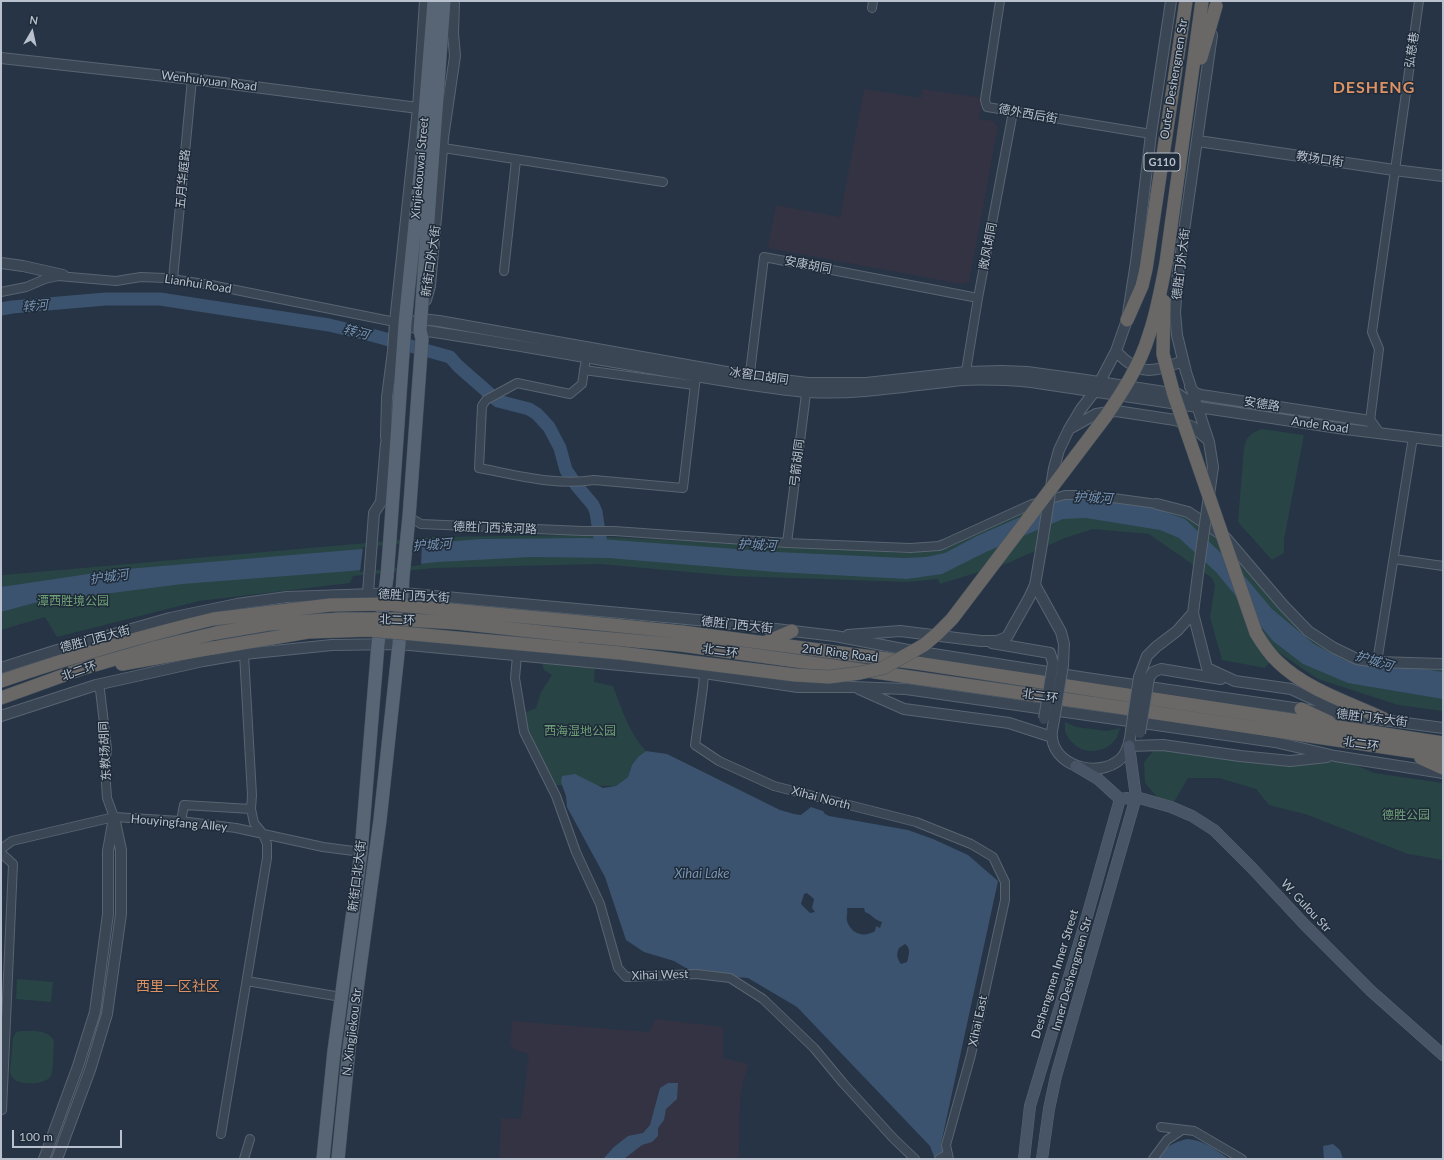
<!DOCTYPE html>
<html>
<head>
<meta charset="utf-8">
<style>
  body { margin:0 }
  #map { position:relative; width:1444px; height:1160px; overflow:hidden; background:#263445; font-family:Lato,sans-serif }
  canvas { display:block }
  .frame { position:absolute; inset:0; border:2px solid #b8c1cd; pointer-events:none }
  .north { position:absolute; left:12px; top:12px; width:40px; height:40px; -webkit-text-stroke:3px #1f2b39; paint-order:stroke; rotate:9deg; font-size:11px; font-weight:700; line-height:16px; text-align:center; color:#b8c1cd }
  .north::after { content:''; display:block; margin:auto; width:14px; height:18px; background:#b8c1cd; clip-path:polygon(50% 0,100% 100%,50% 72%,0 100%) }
  .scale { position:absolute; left:12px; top:1130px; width:110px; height:18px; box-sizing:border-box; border:2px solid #b8c1cd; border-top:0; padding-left:5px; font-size:12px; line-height:14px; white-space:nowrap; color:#b8c1cd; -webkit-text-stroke:3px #1f2b39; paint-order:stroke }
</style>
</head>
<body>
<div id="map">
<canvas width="1444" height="1160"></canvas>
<div class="frame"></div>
<div class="north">N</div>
<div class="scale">100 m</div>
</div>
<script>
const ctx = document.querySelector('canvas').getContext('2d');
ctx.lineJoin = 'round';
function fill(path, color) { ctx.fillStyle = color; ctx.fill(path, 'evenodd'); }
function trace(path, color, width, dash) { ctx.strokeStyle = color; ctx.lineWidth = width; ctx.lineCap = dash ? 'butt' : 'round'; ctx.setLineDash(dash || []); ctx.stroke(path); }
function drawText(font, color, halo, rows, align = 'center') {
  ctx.font = font + ' Lato,"Noto Sans SC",sans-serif'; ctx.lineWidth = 3; ctx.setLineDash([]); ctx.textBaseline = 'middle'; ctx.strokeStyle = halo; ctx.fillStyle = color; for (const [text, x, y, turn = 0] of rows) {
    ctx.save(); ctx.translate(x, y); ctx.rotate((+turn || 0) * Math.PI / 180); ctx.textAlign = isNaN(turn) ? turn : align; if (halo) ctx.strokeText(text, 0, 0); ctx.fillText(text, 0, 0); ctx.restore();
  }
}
fill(new Path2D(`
  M864,89l57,9 2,-9 60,9 -4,21 14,2 5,6 -29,155 -8,2 -193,-36 8,-43 64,12z
  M656,1019l67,8v31l25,6 -8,31 -1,64h-240l2,-41 20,1 8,-65 -12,-3 -7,-6 2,-24 137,11z`), '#343344');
fill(new Path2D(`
  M1262,429l42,6 -20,104v14l-12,7 -34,-38 6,-75c3,-11 7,-14 18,-18z
  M1089,497l69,11 29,7 47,37 51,62 59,43 99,11v43l-45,-6 -80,-26 -40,-27 -13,16 -43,-8 -12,-43 5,-31 -3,-8 -63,-44 -56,-5 -28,9 -57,25 -68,21 -2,-5 -31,3 -175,-6 -132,-12 -166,4 -81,8 -3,7 -151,18 -142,36 -12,-20 -44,13v-54l2,-1 431,-38 138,-2 334,18 44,-8 69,-32 37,-13z
  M542,663l53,3 -1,16 19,4c9,23 16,47 33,65l-8,6 -6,8 -4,12 -12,9 -60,-1 -29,-54 -3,-18 12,-5 5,-16 11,-17 -8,-5z
  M1065,722l11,5 31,4 13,-3c-1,3 -2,7 -3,9 -8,15 -32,19 -43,7 -4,-4 -8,-8 -9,-13 0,-3 0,-6 0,-9z
  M1163,745l127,16 45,-5 39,17 69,10v77l-35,-6 -103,-40 -36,-9 -13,-16 -37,-11h-31l-17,29 -14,-10 -12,-14 -1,-21 10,-12z
  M17,979l36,3 -2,20 -35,-3z
  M21,1031c11,0 28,-2 33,10 -1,10 0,27 -3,35 -5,9 -29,9 -36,4 -3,-2 -4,-5 -5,-8l3,-34 3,-6z`), '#284445');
fill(new Path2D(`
  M1088,499l65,9 32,11 55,52 32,38 42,35 30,16 30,7h38l31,5v27l-95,-16 -45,-19 -30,-23 -57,-69 -37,-34 -19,-8 -74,-12 -23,1 -77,33 -44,22 -35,5 -131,-7 -168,-14 -77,-1 -93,5 -87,9 -169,13 -148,19 -33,9v-25l114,-17 365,-31 106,-1 191,14 127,6 22,-1 19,-4 32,-17 82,-36z
  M646,751l21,3 113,56 14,4 7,1 10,-8 12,4 2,3 4,2 79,14 25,9 35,16 30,26 -57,263 5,15h-11l-5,-13 -133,-139 -49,-29 -52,-4 -22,-13 -30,-9 -18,-12 -21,-63 -38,-70 -1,-11 -5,-14 1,-6 13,-2 28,14 13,-2 12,-9 4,-12 6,-8zM807,893l7,6 -2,9 3,4 -5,1 -9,-9 3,-10zM847,908h17l1,4c8,3 9,8 17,10l-2,6 -4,-2 -1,5c-11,7 -24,3 -28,-10 -1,-5 1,-8 0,-13zM905,944c6,4 4,11 2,18l-6,2c-4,-6 -5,-9 -2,-16z
  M668,1083h10l-1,16 -11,10 -2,11 -6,8v8l-6,6 -10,3 -18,14h-21l11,-12 14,-11 15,-3 7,-8 10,-37z
  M1187,1139c17,1 29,11 42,20h-72c7,-12 17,-17 30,-20z
  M1333,1144l7,6 3,9h-19l-1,-13z`), '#3b536e');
fill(new Path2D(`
  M422,542l-1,23 -61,7 3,-25z`), '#263445');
trace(new Path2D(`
  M1,309l11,-2 94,-8h54l169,26 46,11 75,21 8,9 40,35 31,8 8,5 12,13 11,21 6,22 11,16 16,19 3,7 6,39`), '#3b536e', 13);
const minor = new Path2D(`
  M1000,1l-14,92 -1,7 2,7 164,27
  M872,8l1,-7
  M437,147l226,35
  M504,271l12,-111
  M173,279l19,-200
  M1,292l25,-5 19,-8 13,-3 58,5 25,-4 24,1 46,7 184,37
  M586,358l-4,26 -12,10 -53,-11 -31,17 -4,6 -3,62c37,7 77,18 115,12l89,8 13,-112
  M584,370l110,15
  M965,377l13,-79 35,-186
  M749,381l15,-124 214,41
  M1370,421l9,-72 -7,-17 47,-331
  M409,517l12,7 162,7h31l173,12 123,5 29,-2 5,-2 88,-40 33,-9h26l66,9
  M787,543l20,-157
  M1394,559l49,7
  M517,656l-2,22 9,54 32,64 20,56 24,52 18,64 8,9 70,-3 34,4 33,21 51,49 29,35 50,55 22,21
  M1377,662l36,-225
  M704,673l-1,14 -8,58 24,16 55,25 142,36 55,22 22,13 12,25v18l-34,155 -25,90 3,14
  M96,685l4,5 7,59 -2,19 2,30 7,19
  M181,821l3,-16 67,4
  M1,849l11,-8 102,-24 67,4 55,7 87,19 38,5
  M1,853l12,11 -11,246
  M247,981l94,16
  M1161,1127l33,4 48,28
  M221,1134l46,-276v-14l-4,-10 -9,-11 -3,-14 1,-14 -8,-141
  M244,1159l6,-20
  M939,1159l9,-5
  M1153,1159l14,-19 15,-10`);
const tertiary = new Path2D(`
  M1212,35l-34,238 -3,39 2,23 9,37 23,70 4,25
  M1,58l191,21 226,29
  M1198,141l196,29 49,6
  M1,263l22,3 40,9
  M426,300l4,-14 13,-148 12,-82 -2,-23 1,-32
  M415,321l6,-2 18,2 310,55 59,7h58l100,-11 36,-1 25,1 52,7 99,15 16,11
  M395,322l10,1 15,7c90,13 179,30 269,45 40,6 80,14 120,17 52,3 103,-7 154,-12 23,-1 46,0 68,2l314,47 98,12
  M1116,351c23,26 38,21 67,10
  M1190,387l5,6 6,2 169,26 8,11
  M1071,428l25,-14 20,-3 59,9 18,7 15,13
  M393,462l-7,-25 1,-40 6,-46 2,-29 23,-214 7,-107
  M1054,468l5,-18 10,-21 12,-20 14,-18 21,-40 11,-31 9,-58 15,-128 20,-133
  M1157,504l31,8 37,25 58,68 25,26 26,17 23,11 20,3 66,2
  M1199,566l-6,47 14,55 28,13 56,8 48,22
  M1035,585l26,47 3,12 -1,21
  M368,593l6,-80 7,-11 5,-59
  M848,635l52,-4 81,10h16l10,-4 22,-39 6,-13 6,-35
  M992,643l58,10 3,10
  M1,668l53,-17 116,-33 67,-14 50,-7 115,-4 306,28 127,15 73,14 178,28 215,31 142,19
  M1139,677l8,-21 9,-9 21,-16 16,-18
  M1149,678l4,-6 8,-3 60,10
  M859,689l45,20 105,14 43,14
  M1,716l95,-31 107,-24 41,-7 88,-9 67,-1 305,29 94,14h54l54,2 369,53 60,14 108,17
  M1054,720c-1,6 -3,12 -2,18 4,32 54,41 72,17 5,-8 6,-15 7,-24
  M1129,746l34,-1 77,11 50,5 37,-4
  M44,1159l34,-93 17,-54 13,-98v-63l5,-28
  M57,1159l33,-89 17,-56 14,-100v-64l-7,-33`);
const secondary = new Path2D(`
  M1076,766l22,13 22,20 16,-2 35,10 21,9 22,14 38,38 53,57 66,66 72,64
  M1024,1159l6,-53 54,-179 36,-128
  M1042,1159l7,-50 7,-33 80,-279 -7,-51`);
const primary = new Path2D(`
  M390,538l15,-215 15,-149 14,-173
  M323,1159l11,-108 27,-199 17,-208 9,-67
  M338,1159l11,-110 31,-229 19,-176 4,-68 6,-59 13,-178 -2,-9 24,-329`);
const trunk = new Path2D(`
  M1201,58l15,-52
  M1166,263l36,-262
  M1127,320l15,-34 4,-17 40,-268
  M581,622l101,10 235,31 526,80
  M578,636l103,9 173,24 243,35 346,52
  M764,643l28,-12
  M122,664l91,-16
  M1,681c70,-24 140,-45 212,-62
  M1,698l83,-30 73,-21 59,-14
  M1301,709l28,13
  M1421,758l22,10`);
trace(minor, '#596471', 10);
trace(tertiary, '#596471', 12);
trace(secondary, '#596471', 12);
trace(primary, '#444f5d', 14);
trace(trunk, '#45515e', 14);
trace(minor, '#3a4654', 8);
trace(tertiary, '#3a4654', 10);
trace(secondary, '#485567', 11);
trace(primary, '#586574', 13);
trace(trunk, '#696866', 13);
const tertiaryBridge = new Path2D(`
  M1041,550l13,-82
  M1199,566l14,-99
  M1044,719l9,-56
  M1054,720l9,-55
  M1131,731l8,-54
  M1140,733l9,-55`);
const primaryBridge = new Path2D(`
  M387,577l3,-39`);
const trunkBridge = new Path2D(`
  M1164,301l-1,53 11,41 82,238c6,10 13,21 22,29 29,28 70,40 106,57
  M213,619l117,-14 57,-1 194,18
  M216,633l53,-9 70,-5h55l63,4 121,13
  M213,648l95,-16 61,-2 251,23 175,22 34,2 31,-4 23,-5 41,-23 13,-11 15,-15 154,-203c17,-25 34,-51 43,-81 8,-23 12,-47 17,-72`);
trace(tertiaryBridge, '#596471', 12, []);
trace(primaryBridge, '#444f5d', 14, []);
trace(trunkBridge, '#45515e', 14, []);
trace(tertiaryBridge, '#3a4654', 10);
trace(primaryBridge, '#586574', 13);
trace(trunkBridge, '#696866', 13);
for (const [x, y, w] of [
  [1162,162,36]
]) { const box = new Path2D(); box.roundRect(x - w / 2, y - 9, w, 18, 3); ctx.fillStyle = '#1f2b39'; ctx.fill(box); trace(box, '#b8c1cd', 1); }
drawText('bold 11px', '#b8c1cd', null, [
  ["G110",1162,162]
]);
drawText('12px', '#b8c1cd', '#1f2b39', [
  ["弘慈巷",1412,50,-82],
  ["Outer Deshengmen Str",1174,79,-81],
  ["Wenhuiyuan Road",209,81,7],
  ["德外西后街",1028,114,10],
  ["教场口街",1320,159,8],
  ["Xinjiekouwai Street",420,168,-85],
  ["五月华庭路",183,179,-85],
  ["敞风胡同",988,246,-79],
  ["新街口外大街",431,261,-82],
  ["德胜门外大街",1181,264,-83],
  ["安康胡同",808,265,11],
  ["Lianhui Road",198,284,9],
  ["冰窖口胡同",759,376,8],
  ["安德路",1262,404,9],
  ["Ande Road",1320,425,8],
  ["弓箭胡同",797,463,-83],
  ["德胜门西滨河路",495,528,2],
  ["德胜门西大街",414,596,3],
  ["北二环",397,620,2],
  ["德胜门西大街",737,625,6],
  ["德胜门西大街",95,639,-15],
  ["北二环",720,651,8],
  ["2nd Ring Road",840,653,7],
  ["北二环",79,671,-19],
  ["北二环",1040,696,8],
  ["德胜门东大街",1372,718,7],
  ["北二环",1361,744,9],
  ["东教场胡同",105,751,-93],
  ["Xihai North",821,798,15],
  ["Houyingfang Alley",179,823,5],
  ["新街口北大街",357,876,-83],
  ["W. Gulou Str",1306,906,47],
  ["Deshengmen Inner Street",1055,974,-73],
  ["Inner Deshengmen Str",1072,974,-74],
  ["Xihai West",660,975,-2],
  ["Xihai East",978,1021,-78],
  ["N. Xingjiekou Str",352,1032,-83]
]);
drawText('12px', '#6ea077', '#1f2b39', [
  ["潭西胜境公园",73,601],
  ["西海湿地公园",580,731],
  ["德胜公园",1406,815]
]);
drawText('italic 13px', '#7793b2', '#1f2b39', [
  ["转河",35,306,-5],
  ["转河",356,332,15],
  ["护城河",1093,498,3],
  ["护城河",432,545,-4],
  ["护城河",757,545,3],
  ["护城河",109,577,-8],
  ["护城河",1374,661,17],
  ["Xihai Lake",702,874]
]);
drawText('14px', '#dc9264', '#1f2b39', [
  ["西里一区社区",178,986]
]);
ctx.letterSpacing = '1px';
drawText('bold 16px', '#dc9264', '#1f2b39', [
  ["DESHENG",1374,88]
]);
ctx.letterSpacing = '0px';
</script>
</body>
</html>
